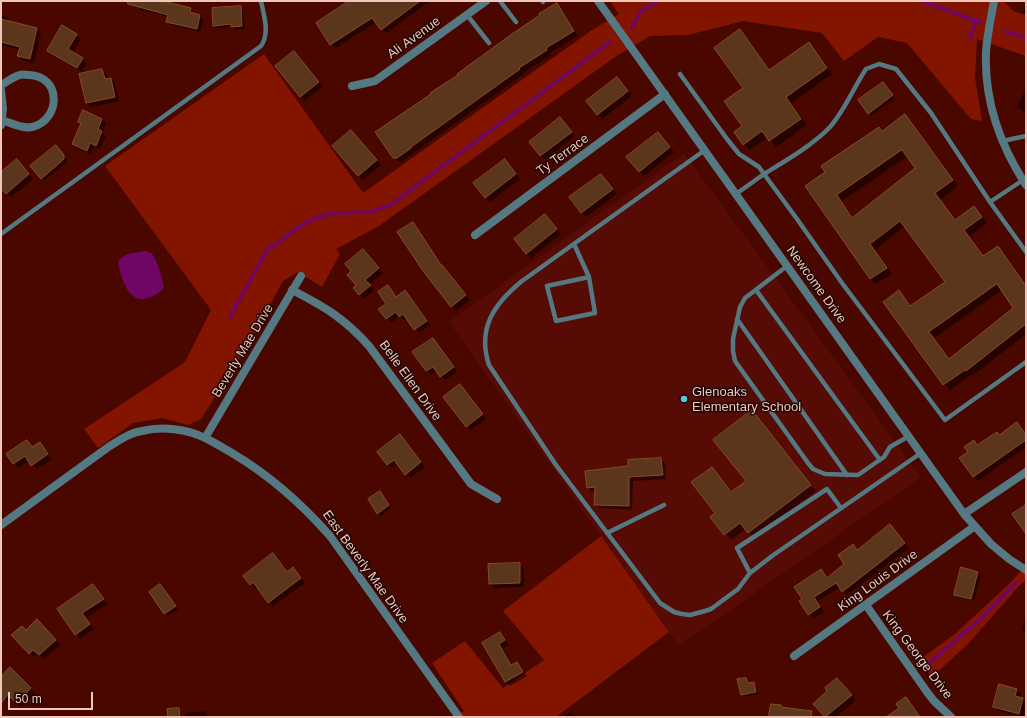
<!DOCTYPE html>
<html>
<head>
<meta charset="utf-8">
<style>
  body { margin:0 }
  #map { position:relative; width:1027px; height:718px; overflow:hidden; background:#4a0700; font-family:Arial,sans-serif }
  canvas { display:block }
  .frame { position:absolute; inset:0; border:2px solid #f0c7bd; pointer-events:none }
  .scale { position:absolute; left:8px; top:692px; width:85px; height:18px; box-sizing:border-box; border:2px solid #f0c7bd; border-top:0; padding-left:5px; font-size:12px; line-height:14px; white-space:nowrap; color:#f0c7bd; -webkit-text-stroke:3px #1f0502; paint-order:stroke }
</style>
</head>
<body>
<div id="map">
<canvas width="1027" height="718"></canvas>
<div class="frame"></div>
<div class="scale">50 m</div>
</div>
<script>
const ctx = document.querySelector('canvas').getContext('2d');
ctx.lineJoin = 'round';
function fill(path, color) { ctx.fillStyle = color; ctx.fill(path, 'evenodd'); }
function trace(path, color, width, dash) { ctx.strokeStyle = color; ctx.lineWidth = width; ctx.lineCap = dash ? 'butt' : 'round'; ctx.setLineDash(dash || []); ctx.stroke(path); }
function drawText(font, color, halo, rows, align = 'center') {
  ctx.font = font + ' Arial,sans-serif'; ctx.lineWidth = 3; ctx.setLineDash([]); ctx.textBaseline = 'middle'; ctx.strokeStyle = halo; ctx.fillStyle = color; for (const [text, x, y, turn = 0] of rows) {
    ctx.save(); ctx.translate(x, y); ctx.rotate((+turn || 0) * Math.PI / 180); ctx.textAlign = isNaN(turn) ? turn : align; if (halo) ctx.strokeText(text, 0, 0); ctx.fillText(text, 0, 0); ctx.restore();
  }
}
fill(new Path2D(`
  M684,153l237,324 -242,169 -230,-324z`), '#560b04');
fill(new Path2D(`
  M610,1h394l9,10 13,4v41l-49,-17 -2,39 7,43 -11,-2 -64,-76 -29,-6 -34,24 -22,-28 -79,-12 -55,14 -38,1 -35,21 -236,169 -43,23 4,5 -18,33 -24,-15 -15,9 -30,55 -52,83 -13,6 -26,-7 -29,5 -35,25 -14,-19 101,-67 26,-52 -106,-144 159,-112 99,139 229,-163 27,-16z
  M601,536l68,96 -113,85h-100l8,-6 -32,-48 33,-22 38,47 41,-28 -41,-49z
  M1026,565v15l-7,6 -50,57 -37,34 -13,-17 36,-26 57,-53z`), '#831400');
fill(new Path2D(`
  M145,251c2,0 4,1 6,2 6,5 12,27 13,35 -4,5 -9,7 -16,10 -19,7 -27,-20 -30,-35 3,-10 18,-10 27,-12z`), '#6f0665');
fill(new Path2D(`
  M139,1h29v2l23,6 3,4v2l6,1 3,4 -3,12 -29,-7 -3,-4 1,-4 -28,-7 -4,-4z
  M354,1h76l-44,32 -10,-11 -40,26 -5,-4z
  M556,4l5,5 17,27 -28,17 1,2 -28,18 1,1 -123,88h-2l-5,-5 65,-82z
  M1026,4v11l-3,-3z
  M240,7l3,3 2,19 -10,1 -3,-3 -15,1 -3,-3z
  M1,15l5,2 4,5 27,7 4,4 -7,30 -11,-2 -5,-5 2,-6 -19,-5z
  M740,30l6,6 24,35 39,-27 6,6 17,24 -41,29 16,22 -31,22 -8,-10 -18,13 -6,-6v-55z
  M76,35l5,4 -8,14 9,6 5,4 -5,9 -30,-17 -4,-4z
  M294,52l29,34 -18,15 -4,-5z
  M102,70l5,4 1,6 3,-1 4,4 4,18 -28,6 -4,-4z
  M622,83l10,13 -30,23 -4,-5z
  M883,83l12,16 -24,17 -3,-3z
  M1026,87v27l-8,-7z
  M84,112l18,7 4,5 -4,9 4,3 -6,13 -6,-2 -3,7 -13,-5 -4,-5 8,-20 -2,-2z
  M905,116l6,6 47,64 -18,14 16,20 18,-13 6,6 7,10 -18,14 15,20 14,-9 6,5 22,32v49l-54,42 -1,-1 -21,15 -6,-6 -60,-82 15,-11 12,15 35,-24 -41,-56 -30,24 17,24 -16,10 -6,-5 -64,-93zM908,156l9,12 -64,50 -11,-17zM1002,290l12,18 -64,51 -16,-21z
  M565,123l10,13 -30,24 -5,-5z
  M355,135l26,30 -18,15 -30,-34z
  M662,138l12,14 -30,24 -16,-19z
  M58,149l9,10v3l-23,19 -2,-3z
  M509,164l11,15 -30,23 -4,-5z
  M21,165l12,14 -22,18 -10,-10v-14z
  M601,175l16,19 -31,23 -16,-19z
  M549,220l12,14 -30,24 -5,-5z
  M413,223l4,5 25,38 28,34 -14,11 -4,-5z
  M367,254l16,19 -14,12 5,5 -10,9 -10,-11 4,-3z
  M388,286l9,11 8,-6 25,34 -11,8 -12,-15 -3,2 -4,-4 -9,7 -11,-14 7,-5z
  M433,339l24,33 -12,8 -8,-9 -6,4 -4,-4z
  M464,390l22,29 -15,11 -4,-4z
  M752,411l64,80 -61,47 -9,-9 -15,11 -19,-23 5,-4 -6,-45 21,24 15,-11z
  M1017,424l9,11v12l-48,34 -4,-4 -5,-25 5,-11 4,5 21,-10z
  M404,440l21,27 -15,11 -12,-14 -6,4 -4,-4z
  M40,443l12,16 -15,10 -8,-8 -11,7 -11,-13 26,-7z
  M661,459l4,4 1,16 -33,2 -1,29 -33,-2 -3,-3v-14l-4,1 -4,-4 41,-21z
  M382,495l9,13 -10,8 -3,-3z
  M890,525l19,23 -62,47 -7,-8 -23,15 7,10 -10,7 -14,-18 3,-2 18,-29 7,8 18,-13 6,-20 6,6z
  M519,564l5,4v19l-30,1 -4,-4z
  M293,568l12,15 -32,23 -15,-19 -3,2 -11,-13 43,-3z
  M961,569l17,4 3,3 -7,25 -17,-4 -2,-3z
  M93,585l14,19 -21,14 8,11 -14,10 -22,-30z
  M160,585l18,24 -10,7 -18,-24z
  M1026,615v18l-4,-4z
  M37,621l23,24 -16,14 -6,-6 -4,4 -21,-22 13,-4z
  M500,633l9,12 -6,3 10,17 4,-2 10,13 -17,10 -4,-4 -23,-39z
  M10,669l25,24 -14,14 -8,-8 -4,4 -8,-7v-17z
  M746,679l3,5 4,-1 3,3 2,8 -14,3 -2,-2z
  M841,684l15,16 -20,17h-9l-12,-13z
  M1000,685l17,5 4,4 -1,5 6,1v17l-28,-6 -4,-4z
  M179,709l2,3 1,5h-13z
  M205,711l2,3 1,3h-23v-4z
  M570,712l6,5h-12z`), '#0007');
trace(new Path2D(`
  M921,1l59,21
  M632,28l9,-17 17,-10
  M1005,31l21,7
  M970,38l6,-18
  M230,317l37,-67 38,-27 26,-10 39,-1 20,-7 220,-163
  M926,665c32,-26 63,-52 90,-83`), '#6f0665', 3.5);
const building = new Path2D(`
  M128,1h35l28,7 -1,4 10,3 -3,14 -31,-7 2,-7 -40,-11z
  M349,1h71l-39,29 -9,-12 -42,27 -14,-22z
  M557,3l17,28 -28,17 1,2 -28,18 1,1 -109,78v1l-14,10h-4l-18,-26 56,-38 -1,-1 28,-18 -1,-1 55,-40 28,-19 -1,-1z
  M241,6l1,20 -11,1v-3l-18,2 -1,-18z
  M1,19l36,9 -7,31 -13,-3 3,-9 -19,-5z
  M62,25l15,9 -9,15 15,9 -6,10 -30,-17z
  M740,29l29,41 40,-28 18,26 -41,29 15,22 -32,22 -7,-10 -19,14 -9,-13 8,-6 -18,-25 19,-13 -29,-40z
  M294,51l25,31 -19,15 -25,-31z
  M102,69l3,10 6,-1 4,19 -29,6 -7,-29z
  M617,77l11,14 -31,24 -11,-14z
  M883,82l10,13 -25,19 -10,-14z
  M83,110l19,9 -4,10 4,2 -6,15 -6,-3 -3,8 -15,-7 9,-21 -3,-1z
  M905,114l48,66 -18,13 20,27 19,-14 8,11 -18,13 19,26 15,-10 28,40v38l-60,47 -1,-1 -22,15 -60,-83 16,-12 11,16 35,-24 -45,-61 -30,23 17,24 -17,11 -65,-93 20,-14 -4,-6 58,-39 3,4zM902,150l13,18 -63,50 -15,-23zM997,284l16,24 -64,51 -20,-27z
  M560,117l12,15 -32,24 -11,-14z
  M351,130l26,30 -19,16 -26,-30z
  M658,132l12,15 -31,25 -13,-15z
  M56,145l8,10v4l-23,20 -11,-13z
  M17,159l12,15 -23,20 -5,-6v-16z
  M505,159l11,15 -31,24 -12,-15z
  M601,174l12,15 -32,24 -12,-16z
  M545,214l12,15 -31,25 -12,-15z
  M413,222l28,43h1l24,30 -15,12 -28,-36 -26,-39z
  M363,249l16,19 -14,12 6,5 -12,10 -6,-7 3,-3 -9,-10 4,-4 -6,-7z
  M388,285l8,12 9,-7 22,31 -13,9 -11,-16 -4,3 -3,-5 -10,7 -8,-10 8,-5 -8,-12z
  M433,338l21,29 -14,10 -7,-10 -7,4 -14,-19z
  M460,384l23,30 -17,13 -23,-30z
  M752,410l59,75 -63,48 -8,-10 -16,12 -14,-18 5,-4 -24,-31 21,-15 19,25 15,-11 -33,-41z
  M1017,422l9,13v5l-53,37 -14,-19 9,-6 -4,-5 10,-7 3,5 20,-13 2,3z
  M400,434l21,28 -16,13 -11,-15 -7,5 -10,-13z
  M27,440l5,7 8,-5 8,12 -17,12 -6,-10 -12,8 -7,-10z
  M661,458l2,17 -34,2v29l-35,-1 1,-18 -8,1 -2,-17 43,-5v-6z
  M380,491l9,14 -12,9 -9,-15z
  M1026,505v29l-14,-20z
  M890,524l15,19 -63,49 -6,-9 -22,14 6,10 -12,8 -9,-14 3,-2 -8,-12 27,-18 6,9 17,-14 -6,-9 15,-11 4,6z
  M273,553l14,19 6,-5 8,11 -33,25 -15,-21 -3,3 -7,-9z
  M520,563v20l-31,1 -1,-20z
  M961,567l17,5 -7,27 -17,-4z
  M93,584l11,15 -22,14 8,11 -15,11 -18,-26z
  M160,584l16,22 -12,8 -15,-22z
  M37,619l19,21 -17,15 -6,-5 -4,4 -18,-19 11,-9 4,4z
  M500,632l5,8 -6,4 12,21 6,-3 6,10 -18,10 -23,-39z
  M10,667l21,21 -15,15 -8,-8 -7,8v-26z
  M746,678l2,5 6,-1 2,10 -15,3 -4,-16z
  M837,678l15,17 -27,22 -12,-13 14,-13 -2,-3z
  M999,684l18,5 -2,7 8,2 -4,16 -26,-7z
  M906,697l14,20h-34l13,-9 -3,-4z
  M771,704l10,1v2l31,4 -1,6h-42z
  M179,708l1,9h-12l-1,-8z`);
fill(building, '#5b351c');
trace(building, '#884c22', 1);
trace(new Path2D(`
  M500,1l16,21
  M542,1l1,1
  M467,15l22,28
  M680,74l47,65 12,15 20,13 5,7c21,-13 49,-29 66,-47 15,-17 24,-40 36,-58l13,-5 17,5 35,44 59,89
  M1002,141l24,-5
  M705,150l-183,131c-28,23 -45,47 -33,84l67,100 104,138 14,9 8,2 8,1 15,-4 6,-2 27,-20 12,-16 22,-17 149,-103
  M1023,180l-33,22 36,50
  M736,194l28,-20 33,45 45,64 103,137 81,-58
  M1,234l260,-188c9,-13 3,-30 0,-45
  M574,244l15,33 6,36 -39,8 -9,-35 42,-9
  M787,266l-42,32 -5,9 -7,32v12l2,10 73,102 5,6 12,5 33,1 26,-18 6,-10 19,-11
  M756,290l124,170
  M737,319l110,156
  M607,533l57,-28
  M750,573l-13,-25 90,-59 14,19`), '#547982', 4.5);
trace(new Path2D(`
  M598,1l366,513 27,30 18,15 17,11
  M994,1c-3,17 -7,34 -8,51 -2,49 14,93 40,133
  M1,85c6,-3 13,-9 19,-10 2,-1 6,0 9,0 33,1 32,45 3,52 -9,2 -21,-4 -30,-7
  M352,86l23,-5 111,-80
  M1,90l2,19 -2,16
  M475,235l190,-141
  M292,290c33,17 52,28 77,56l102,138 26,15
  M205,438l96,-162
  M964,514l62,-42
  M1,525l106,-77c11,-7 22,-15 35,-17 20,-5 45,-2 63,7 9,4 18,10 27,15 37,22 69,50 98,83l129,181
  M866,605l61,87 7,9 17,16
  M794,656l181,-130`), '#547982', 8);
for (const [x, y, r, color] of [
  [684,399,4,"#56c9e0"]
]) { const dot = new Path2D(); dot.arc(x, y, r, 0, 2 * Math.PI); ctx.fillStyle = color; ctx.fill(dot); trace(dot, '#1f0502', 1.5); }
drawText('13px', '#f0c7bd', '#1f0502', [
  ["Ali Avenue",414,38,-36],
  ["Ty Terrace",563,155,-36],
  ["Newcome Drive",816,285,54],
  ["Beverly Mae Drive",243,351,-59],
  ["Belle Ellen Drive",410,381,54],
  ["East Beverly Mae Drive",365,567,54],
  ["King Louis Drive",878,581,-36],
  ["King George Drive",917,655,53]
]);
drawText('13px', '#f0c7bd', '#1f0502', [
  ["Glenoaks",692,392],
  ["Elementary School",692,407]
], 'left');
</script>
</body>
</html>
